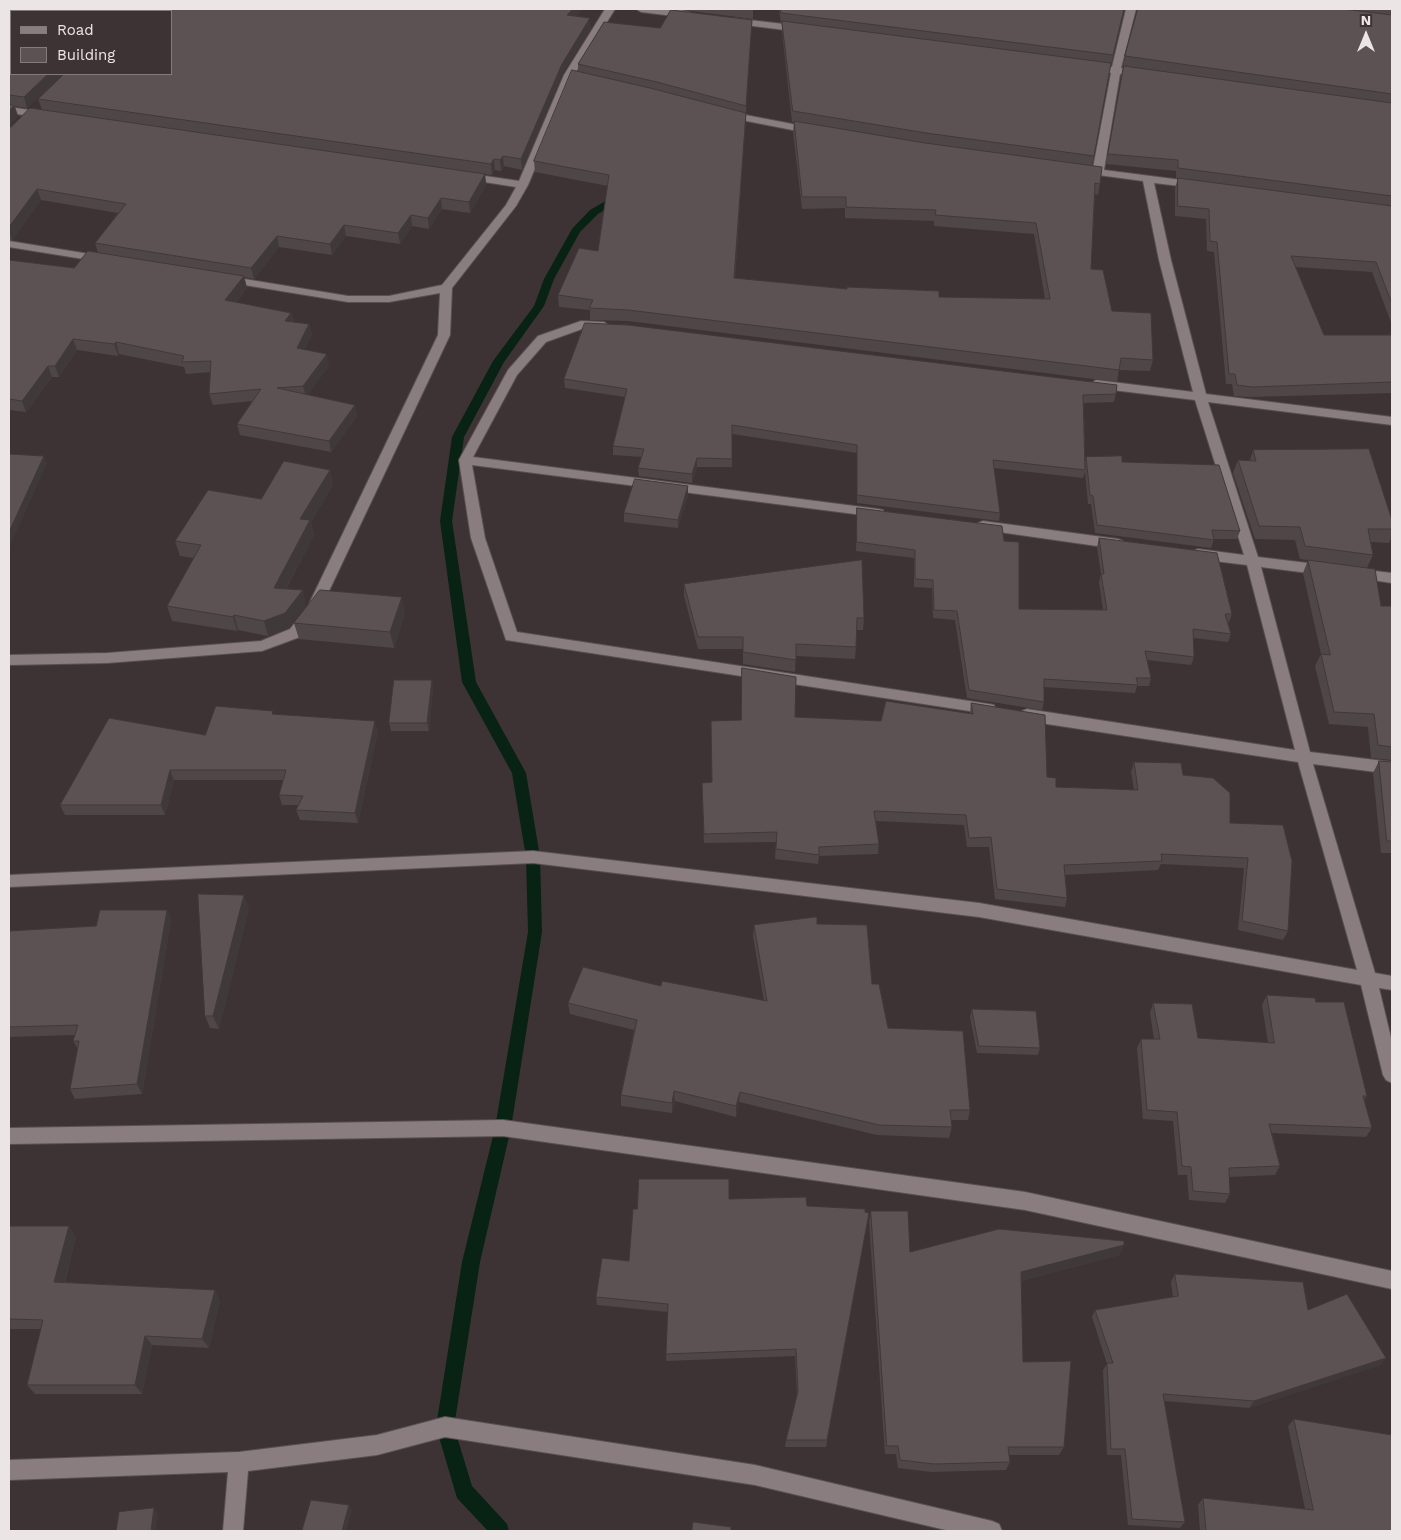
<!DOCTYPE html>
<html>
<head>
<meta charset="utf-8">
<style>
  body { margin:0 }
  #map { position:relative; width:1401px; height:1540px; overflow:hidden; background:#3d3335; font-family:"Work Sans",sans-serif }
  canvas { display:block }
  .frame { position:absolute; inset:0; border:10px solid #ebe5e6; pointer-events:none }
  .legend { position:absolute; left:10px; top:10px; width:162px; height:65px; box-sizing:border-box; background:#3d3335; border:1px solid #837a7c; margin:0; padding:6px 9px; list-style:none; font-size:15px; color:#ebe5e6 }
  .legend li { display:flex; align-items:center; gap:10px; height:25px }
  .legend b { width:25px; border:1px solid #837a7c }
  .north { position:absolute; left:1341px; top:10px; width:50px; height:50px; -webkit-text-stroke:4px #3d3335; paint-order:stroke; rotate:0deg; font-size:14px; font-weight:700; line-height:20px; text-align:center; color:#ebe5e6 }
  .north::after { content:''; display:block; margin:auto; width:18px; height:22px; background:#ebe5e6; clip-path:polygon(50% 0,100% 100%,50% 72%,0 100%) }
</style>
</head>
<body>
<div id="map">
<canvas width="1401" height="1540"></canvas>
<div class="frame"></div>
<ul class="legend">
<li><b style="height:6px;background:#8a7d80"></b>Road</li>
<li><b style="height:14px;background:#5c5153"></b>Building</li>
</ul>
<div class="north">N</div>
</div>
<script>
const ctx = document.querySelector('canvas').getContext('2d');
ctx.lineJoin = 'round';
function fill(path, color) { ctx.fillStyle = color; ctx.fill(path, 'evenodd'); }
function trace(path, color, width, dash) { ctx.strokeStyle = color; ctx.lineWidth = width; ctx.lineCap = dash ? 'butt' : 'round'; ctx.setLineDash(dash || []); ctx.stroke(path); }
fill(new Path2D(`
  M621,192l4,1v4l-27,17 -18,18 -26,47 -10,27 -40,56 -40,75 -12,84 24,161 50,91 14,84 2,75 -31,196 -31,134 -26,165 18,59 35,38 2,7h-21l-31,-33 -21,-71 26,-165 33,-134 33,-196 -2,-75 -14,-84 -50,-91 -22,-161 12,-84 41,-76 41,-55 10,-27 28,-50 18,-19z`), '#082214');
const minor = new Path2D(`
  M605,9h10l-41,66 -46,110 -12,21 -64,82 -2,47 -129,273 -21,29 -38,14 -155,12 -98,2v-10l98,-2 154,-12 29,-12 18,-23 130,-271 2,-42 -51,9h-41l-122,-20 -6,-3 6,-3 122,20h41l53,-11 64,-80 10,-18 -51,-8 -5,-3 5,-3 54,8 45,-106z
  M636,9c14,-1 48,-2 59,6l-5,3 -49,-6z
  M1126,9h10l-15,59 22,3 5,3 -5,3 -23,-3 -16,96 93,12 5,3 -5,3 -43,-5 17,77 35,134 186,23v8l-184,-23 50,155 66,8 5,2 2,3 -2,3 -5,2 -63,-8 49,185 82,10v12l-79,-10 62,209 17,3v14l-13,-2 13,54v41l-6,-3 -3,-5 -22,-90 -382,-68 -446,-54 -524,24v-12l524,-24 446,52 378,67 -59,-208 -271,-41 -5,-2 -2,-4 2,-4 5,-2 268,41 -48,-185 -49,-6 -5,-2 -2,-3 2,-3 5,-2 46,6 -49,-155 -99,-12 -6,-4 6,-4 97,12 -34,-132 -16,-79 -60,-8 -5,-3 5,-3 10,1 18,-95 -22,-3 -5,-3 5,-3 23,3z
  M732,18l69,8 5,3 -5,3 -72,-9 -2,-2z
  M9,107l35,5 5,3 -5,3 -35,-5z
  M725,111l88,17 5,3 -5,3 -92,-18v-4z
  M9,241l93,15 6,3 -6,3 -93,-15z
  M581,321l23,1 6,4 -6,4 -22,-1 -36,13 -29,33 -44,82 405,52 5,1 2,3 -2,3 -5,1 -406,-52 13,73 32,94 472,72 5,1 2,4 -2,4 -5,1 -483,-74 -35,-102 -12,-78 49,-90 30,-34z
  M983,521l135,18 5,2 2,3 -2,3 -5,2 -140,-20 -2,-3 2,-3z
  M1357,569l35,4v10l-40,-6 -2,-3 2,-3z
  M503,1120l522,72 367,79v18l-367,-79 -522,-74 -494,8v-16z
  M445,1417l310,48 237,56 7,3 3,7h-52l-195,-46 -310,-48 -68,18 -129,16 -5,60h-20l5,-59 -219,8v-20l230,-8 138,-17z`);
trace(minor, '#585051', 2);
fill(minor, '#8a7d80');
fill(new Path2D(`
  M9,9l568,7 14,12 -29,46 -40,96 -18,-4 -3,5 -6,-1 -3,5 -7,-1 1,11 -16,28 -28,-4 -13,20 -17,-3 -12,18 -54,-8 -14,19 -53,-8 -25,32 -10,-2 3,11 -11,14 55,11 3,9 15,2 3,11 -8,14 25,17 -22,29 48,10 2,11 -26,36 -91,-17 -3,-11 15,-23 -39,4 -4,-11 2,-22 -25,2 -2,-7 -65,-13 -1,2 -41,-6 -18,27h-7l-26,35 -17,-2v-150l65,8 24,-15 -3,-10 23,-30 -77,-13 -29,40h-3v-113l33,-17 -4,-11 133,-88 -160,63h52l-36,34 -12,-2 3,10 -9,10z
  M676,9h77v10z
  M779,9h345l-13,56 -19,100 8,19 -2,11 -3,-1 -4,75 21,42 41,49 -3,11 -31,-1 -2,12 -489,-61 -38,-1v-10l-31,-3 -1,-12 40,-44 10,-65 -73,-14 -1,-11 44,-90v-7l82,-36 92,-8 -17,258 112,11 92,8 106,2 -11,-65 -100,-8v-5l-89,-3v-10l-43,1 -9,-77 1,-10h-2l-10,-90v-9h-1z
  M1137,9h255v316l-20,-53 -77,-5 29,68h68v58l-143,4 -15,-1 -2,-12h-6l-12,-132 -7,-1 -1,-32 -31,-3v-28l3,-10h-2v-7l-70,-7 17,-98z
  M564,379l552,15 -2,8 -30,1 1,58 1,-4 36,5 118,69 -3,8h-23l-3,9 -116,-15 -4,-29h-3l-3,-32 -2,6 -89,-10 6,45 -1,8 -142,-18v-50l-125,-19v33h-35l-5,16 -53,-7 -1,-8 4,-11 -29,-2v-9l12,-49 -60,-9z
  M1253,450l139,70v16l-3,7 -18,-1 2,13 -6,13 -67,-9 -5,-19 -40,-1 -22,-66 5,-13h12z
  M330,470l3,15 -22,37 3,13 -28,54 20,16 -17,22 -21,9 -30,-6 -1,1 -65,-10 -5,-15 27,-48 -14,-2 -5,-15 86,-42z
  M688,495l-10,33 -54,-6v-9z
  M857,508l147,33 15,68 84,1 -4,-28 2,-8 -4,-27 2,-9 133,76 -3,8h-1l3,12 -3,8 -34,-4v19l-3,8 -44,-5 4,18 -2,8h-12l-2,7 -91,-6v15l-2,8 -75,-12 -12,-78 -22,-2 -1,-30 -18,-1v-29l-58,-7 1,-35z
  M1308,560l73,46h11v154l-21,-2 -3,-31 -39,-3 -14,-58 6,-12 -18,-81z
  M684,584l180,34 -1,12h-7v17l-1,12 -59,-3 -1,16 -52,-8v-15h-45l-14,-53z
  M405,613l-11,35 -95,-9 -5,-16z
  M433,688l-4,43h-38l-2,-8z
  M971,703l85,84 78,3 -3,-18 3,-10 49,13 47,48 58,108 -5,9 -45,-10 6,-62 -83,-4 -3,6 -93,5 2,23 -2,9 -70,-8 -6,-52h-22l-3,-22 -88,-4 3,23 -1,10 -59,2 -1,8 -43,-5 1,-17 -72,1 -2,-51 10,-10 29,-62 54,-3 86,4 89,-7z
  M274,714l104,17 -20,92 -58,-3 -4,-10 2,-5h-16l-3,-10 4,-15h-109l-9,35h-100l-5,-10 145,-70z
  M1379,761l13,1v91h-11l-8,-80z
  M249,908l-30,121 -9,-1 -5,-12z
  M167,910l4,10 -29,174 -67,5 -5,-10 8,-40 -5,-8 2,-6 -66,2v-106l87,-5z
  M817,924l55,60 16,44 82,82 -2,10h-17l1,7 -3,11 -72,-3 -138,-33 -3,15 -61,-16 -3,12 -51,-7v-11l13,-65 -64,-16 -2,-11 93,-17 103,15 -11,-65 1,-11z
  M1267,995l49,7 51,94 -3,4 8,28 -6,9 -94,-4 8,33 -5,9 -46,2 1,17 -5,9 -36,-3 -2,-25h-9l-5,-54 -30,-2 -6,-71 4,-9h13l-4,-26 3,-10 45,35 70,5 -6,-38z
  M972,1009l68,39 -2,7 -61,-2 -7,-36z
  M729,1199l78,7 62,7 -43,234h-41l1,-7 11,-44 -2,-40 -129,5 2,-49 -71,-7 -1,-8 33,-36 8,-52z
  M871,1211l39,41 214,-7 -5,10 -98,26 2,81 41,85 -5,8h-50l1,7 -4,8 -75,2 -33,-4 -2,-14h-11l-16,-233z
  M9,1226l67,10 -11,46 155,18 -11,48 -57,-3 -10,49h-107l-8,-9 14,-56h-32z
  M1175,1274l133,36 78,48 -6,7 -131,43 -85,-7 21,121 -5,6 -52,-3 -7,-70h-14l-4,-85 4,-6 -15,-47 3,-7 78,-13 -2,-15z
  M1294,1419l98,112h-192l-2,-26 5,-7 102,11 -17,-83z`), '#4f4647');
fill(new Path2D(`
  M573,9h10l-15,16 -1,-10z
  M590,18l1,10 -29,46 -40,96 -1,-11 41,-95z
  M48,74h15l-36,34 -3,-11z
  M14,106l4,10 -9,10v-15z
  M746,113l-1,11 -11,165v-11z
  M503,156l1,10 -3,5 -1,-11z
  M494,159l1,11 -3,5 -1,-11z
  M485,174l1,11 -16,28 -1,-11z
  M37,189l4,11 -29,40 -3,-9v-4z
  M441,198l1,11 -13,20 -1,-11z
  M411,215l1,11 -12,18 -2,-11z
  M344,225l2,11 -14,19 -2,-11z
  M277,236l2,11 -25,32 -3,-11z
  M244,276l3,12 -19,23 -3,-11z
  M291,313l3,11 -9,-3z
  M309,324l3,11 -12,24 -3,-11z
  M73,339l4,11 -18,27 -4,-11z
  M116,342l3,12 -1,2 -4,-12z
  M327,354l2,12 -23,31 -3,-11z
  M48,366l4,11 -26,35 -4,-11z
  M355,405l2,11 -26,36 -2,-11z
  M44,456l3,8 -38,84v-16z
  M697,458v9l-5,16v-9z
  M330,470l3,15 -22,37 3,13 -36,68 -4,-15 26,-69z
  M688,486v9l-10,33v-8z
  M303,590l3,15 -17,22 -21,9 -4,-15z
  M402,597l3,16 -11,35 -4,-16z
  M234,615l4,15 -1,1 -4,-14z
  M432,680l1,8 -4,43 -2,-8z
  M375,721l3,10 -20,92 -3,-10z
  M170,770l4,10 -9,35 -4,-10z
  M244,895l5,13 -30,121 -6,-13z
  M167,910l4,10 -29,174 -5,-10z
  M674,1091l1,10 -3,12v-10z
  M740,1092l-1,10 -3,15v-11z
  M69,1226l7,10 -14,56 -8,-10z
  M1124,1245l-5,10 -102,27 4,-10z
  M215,1290l5,10 -11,48 -7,-9z
  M145,1336l7,9 -10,49 -7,-9z
  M1386,1358l-6,7 -131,43 5,-7z
  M349,1505l3,5 -6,21h-4z
  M154,1508l4,5 -2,18h-5z`), '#40393a');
const building = new Path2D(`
  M9,9h564l-6,6 23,3 -28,46 -41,95 -18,-3 -3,4 -6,-1 -3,5 -453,-65 26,-25h107v-63h-160v63h37l-24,23 -15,-2z
  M781,9h343l-11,46 -332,-42z
  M1138,9h205l49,6v79l-267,-38z
  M671,10l81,10 -6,86 -89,-24 -79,-18 26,-42 56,6z
  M782,21l329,42 -17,93 -168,-23 -133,-22z
  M1124,66l268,37v93l-214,-28v-8l-70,-6z
  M572,70l78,18 96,25 -12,165 113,11v-2l92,4v6l111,2 -14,-76 -101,-8 1,-5 -90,-3v-10h-44l-8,-76 131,22 177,24 -2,17 -5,-1 -4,86 12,1 9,41 39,2 2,47 -32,-2 -2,12 -491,-60 -39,-2 4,-8 -35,-5 21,-47 19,3 11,-76 -75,-14z
  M9,104l5,2 -5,5z
  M30,108l455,66 -16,28 -28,-4 -13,20 -17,-3 -13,18 -54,-8 -14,19 -53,-8 -26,32 -156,-25 31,-39 -89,-15 -28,38v-100h2z
  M1178,178l214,28v98l-16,-42 -85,-6 33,79h68v47l-140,5 -15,-2 -2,-11h-6l-12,-132 -7,-1 -1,-32 -31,-3z
  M88,251l156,25 -19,24 66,13 -6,8 24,3 -12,24 30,6 -24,32 -26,2 78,17 -26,36 -92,-17 24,-35 -52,5 2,-33 -29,1 2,-6 -68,-14 -2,2 -41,-5 -18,27h-7l-26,35 -13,-2v-139l65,8z
  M585,323l43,2 489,60 -1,9 -33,1 2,75 -92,-10 7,53 -143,-18v-50l-125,-20v34l-35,-1 -5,16 -54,-6 6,-19 -31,-3 14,-57 -63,-10z
  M1369,449l23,71v9h-24l5,26 -68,-9 -5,-19 -41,-1 -21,-66 18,1 -3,-11z
  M9,454l35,2 -35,76z
  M1122,456v6l97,3 21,66 -28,-1 2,10 -117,-15 -4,-29 -3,-1 -4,-38z
  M284,461l46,9 -30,49 10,1 -36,68 29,2 -18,23 -21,8 -30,-6 -1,2 -66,-11 34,-61 -26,-4 33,-51 53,9z
  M635,479l53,7 -10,34 -54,-7z
  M857,508l145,18 2,15 15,1v67l88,1 -6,-36h3l-5,-36 118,15 15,61h-7l6,20 -38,-5 1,28 -49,-6 6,27h-15l2,7 -94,-6v23l-75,-12 -12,-79 -23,-1 -1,-30 -18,-1v-29l-58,-8z
  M862,560l2,58h-7l-1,29 -60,-3v16l-53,-8v-15h-45l-14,-53z
  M1308,560l67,9 6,37h11v141l-14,-2 -4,-31 -40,-2 -13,-58 9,1z
  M320,590l82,7 -12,35 -96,-9z
  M742,668l54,9 -1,40 86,4 5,-20 87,13 -2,-11 74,12 2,62 9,1v9l82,3 -4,-28 47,1 2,12 30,3 17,15v30l53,2 9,36 -4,70 -46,-10 6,-63 -87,-4 1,7 -98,4 3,33 -70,-9 -6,-52 -22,1 -3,-23 -92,-4 5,33 -60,3v8l-43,-6 1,-17 -73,2 -2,-51 10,-1 -1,-61 30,-1z
  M394,680h38l-5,43h-38z
  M216,706l57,5 -1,3 103,7 -20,92 -59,-3 7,-14 -24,-1 7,-25h-116l-9,35h-101l49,-87 96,17z
  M1379,761l13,1v79h-5z
  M198,894l46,1 -31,121h-8z
  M100,910h67l-30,174 -67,5 9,-48h-6l5,-16 -69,2v-96l87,-5z
  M817,917v7l50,1 5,59h7l9,44 75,3 7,79h-20l2,17 -73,-2 -139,-33 -4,14 -62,-15 -2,12 -51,-8 16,-75 -69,-17 15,-36 78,19 1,-5 105,20 -13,-76z
  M1267,995l48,3 1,4h28l23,94h-4l9,32 -103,-4 11,42 -51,2 1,26 -37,-3 -2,-24 -9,-1 -5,-54 -30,-2 -6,-71h19l-7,-36 39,1 6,34 76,5z
  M972,1009l64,2 4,37 -61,-2z
  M639,1179h90v20l77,-2 1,9 58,3v3l4,1 -42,227h-41l12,-49 -2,-42 -130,5 2,-50 -72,-7 6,-39 27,3 4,-52h4z
  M871,1211h37l2,41 89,-23 125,12v4l-103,27 2,90 48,-1 -7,86h-56l2,15 -76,2 -34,-4 -2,-14h-11z
  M9,1226h60l-15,56 161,8 -13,49 -57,-3 -10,49h-108l16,-65 -34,-1z
  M1175,1274l128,8 5,28 39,-16 39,64 -132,43 -91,-7 22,128 -53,-3 -7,-70h-14l-4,-86h6l-18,-53 83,-14z
  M1294,1419l98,16v96h-186l-3,-33 110,12z
  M311,1500l38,5 -7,26h-40z
  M154,1508l-3,23h-35l3,-19z
  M693,1522l38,5v4h-39z`);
fill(building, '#5c5153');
trace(building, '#40393a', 1);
</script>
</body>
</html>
